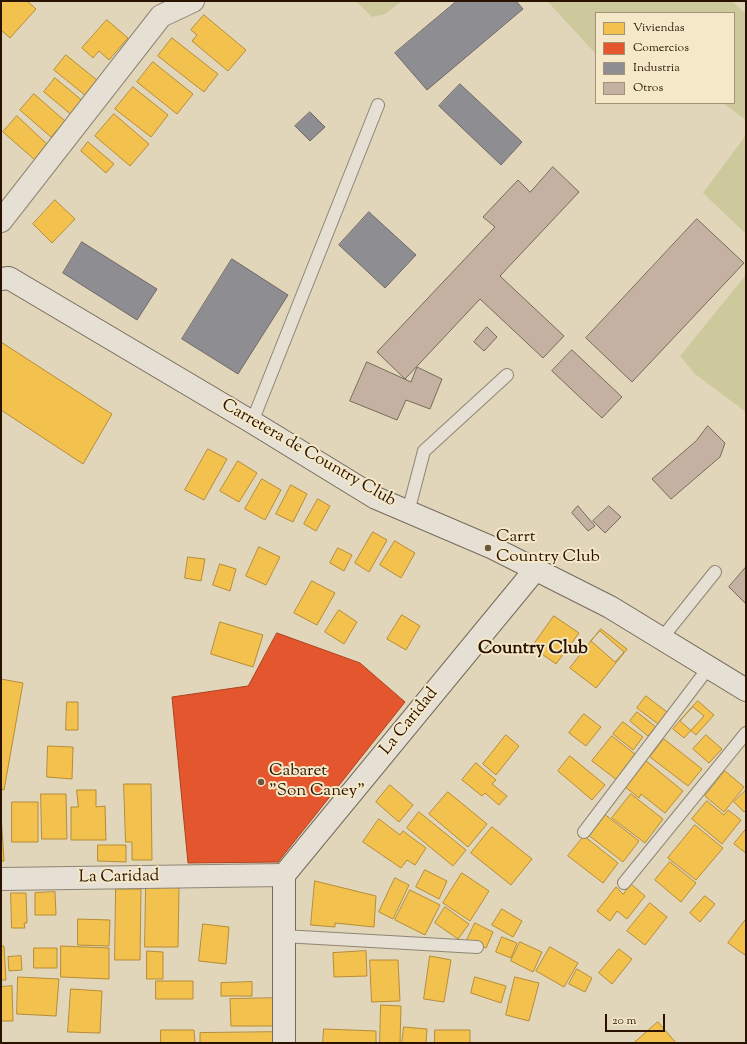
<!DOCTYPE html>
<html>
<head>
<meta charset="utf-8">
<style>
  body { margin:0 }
  #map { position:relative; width:747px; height:1044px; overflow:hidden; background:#e1d5ba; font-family:"Sorts Mill Goudy",serif }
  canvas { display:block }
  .frame { position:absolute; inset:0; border:2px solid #291200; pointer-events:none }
  .legend { position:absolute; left:595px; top:12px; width:140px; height:92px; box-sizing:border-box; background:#f5e8c8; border:1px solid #a39278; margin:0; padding:5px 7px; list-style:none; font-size:12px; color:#291200 }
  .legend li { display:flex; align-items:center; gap:8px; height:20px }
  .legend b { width:20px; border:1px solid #a39278 }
  .scale { position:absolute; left:605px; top:1014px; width:60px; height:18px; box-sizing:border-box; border:2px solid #291200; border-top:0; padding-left:5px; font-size:12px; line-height:14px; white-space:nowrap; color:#291200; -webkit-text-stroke:3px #f5e8c8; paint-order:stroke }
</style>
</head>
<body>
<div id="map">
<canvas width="747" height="1044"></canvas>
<div class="frame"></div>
<ul class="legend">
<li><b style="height:11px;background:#f2c14e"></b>Viviendas</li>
<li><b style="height:11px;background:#e4572e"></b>Comercios</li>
<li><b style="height:11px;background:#8d8d92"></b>Industria</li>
<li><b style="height:11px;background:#c5b1a1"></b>Otros</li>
</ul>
<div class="scale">20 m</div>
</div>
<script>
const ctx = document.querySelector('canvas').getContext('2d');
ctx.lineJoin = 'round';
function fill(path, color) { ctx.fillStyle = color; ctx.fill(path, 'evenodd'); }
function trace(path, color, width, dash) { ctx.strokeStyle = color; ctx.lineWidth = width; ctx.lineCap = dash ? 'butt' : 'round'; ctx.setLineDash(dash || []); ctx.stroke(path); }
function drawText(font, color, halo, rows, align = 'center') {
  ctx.font = font + ' "Sorts Mill Goudy",serif'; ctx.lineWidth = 4; ctx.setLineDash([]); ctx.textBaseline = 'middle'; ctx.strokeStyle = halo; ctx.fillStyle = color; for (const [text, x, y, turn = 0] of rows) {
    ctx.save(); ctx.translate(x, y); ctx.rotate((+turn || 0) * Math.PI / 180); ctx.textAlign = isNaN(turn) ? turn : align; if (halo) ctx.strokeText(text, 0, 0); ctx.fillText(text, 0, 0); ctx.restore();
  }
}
fill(new Path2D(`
  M356,1h46l-17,13 -13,3z
  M547,1h185l14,13v106l-23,-17h11v-90h-138v41z
  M746,135v99l-43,-41z
  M746,275v137l-51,-38 -15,-18z`), '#cec89d');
const homes = new Path2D(`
  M1,1h26l9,8 -26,29 -9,-8z
  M204,15l42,35 -18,21 -36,-30 5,-6 -6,-5z
  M107,20l21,18 -19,22 -10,-9 -6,7 -11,-10z
  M172,38l46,36 -14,18 -46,-36z
  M66,55l32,26 -12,15 -32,-26z
  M153,62l40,32 -16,20 -40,-32z
  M55,78l29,24 -11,14 -29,-24z
  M133,87l35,28 -17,22 -36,-28z
  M34,94l31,27 -14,16 -31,-27z
  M114,114l35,30 -19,22 -35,-30z
  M17,116l31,29 -13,15 -32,-28z
  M88,142l26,22 -8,9 -25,-22z
  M55,200l20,19 -23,24 -19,-19z
  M1,342l111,72 -29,50 -82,-54z
  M208,449l19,10 -23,41 -19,-10z
  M238,461l19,12 -18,29 -19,-11z
  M262,479l19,11 -16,30 -20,-11z
  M291,485l16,9 -14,28 -17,-8z
  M318,499l12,7 -14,25 -12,-7z
  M373,532l14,8 -18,32 -14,-9z
  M395,541l20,12 -14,25 -21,-13z
  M259,547l21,10 -14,28 -20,-9z
  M338,548l14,7 -8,16 -14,-8z
  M188,557l17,2 -4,22 -16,-3z
  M220,564l16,5 -6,22 -17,-6z
  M312,581l23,12 -18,32 -23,-12z
  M339,610l18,12 -13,22 -19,-12z
  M402,615l18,11 -14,24 -19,-11z
  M554,616l25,17 -23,31 -24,-17z
  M220,622l43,13 -10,32 -42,-13z
  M601,629l26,20 -31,39 -26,-20z
  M600,631l24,21 -9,10 -24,-21z
  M1,679l22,4 -19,107 -3,-1z
  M646,696l21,16 -9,12 -21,-16z
  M698,701l16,14 -18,20 -16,-14z
  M67,702h11v28h-12z
  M281,702h29l-1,105h-37l1,-31h-21v-52l28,1z
  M693,707l11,9 -20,22 -11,-9z
  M637,712l19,15 -8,9 -18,-15z
  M584,714l17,13 -15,19 -17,-13z
  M623,722l20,15 -10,13 -20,-16z
  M506,735l13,11 -23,29 -13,-11z
  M706,735l16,14 -13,14 -16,-14z
  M612,736l24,19 -19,25 -25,-19z
  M664,739l38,30 -14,17 -38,-29z
  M241,741l5,86 -47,3 -5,-86z
  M330,744l25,1v17l-26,-1z
  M48,746l25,1 -1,32 -25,-2z
  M570,756l35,29 -13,15 -34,-29z
  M645,760l38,31 -18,22 -24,-19 -2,4 -15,-12z
  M476,763l20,17 -4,4 15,12 -8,9 -14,-12 -3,3 -20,-16z
  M725,771l19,16 -20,25 -19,-16z
  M124,784h27l1,76h-20v-18h-6z
  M390,785l23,20 -14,17 -23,-20z
  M77,790h19v17l9,-1 1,34h-35v-33h7z
  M746,790v20l-2,2 -10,-10z
  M448,792l39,32 -19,23 -39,-33z
  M41,794h25l1,45h-25z
  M631,794l32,25 -18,24 -33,-25z
  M707,801l17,14 4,-5 13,10 -19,24 -30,-25z
  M12,802h26v40h-26z
  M419,812l47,38 -13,16 -46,-38z
  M603,813l36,28 -16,21 -36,-28z
  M1,815l3,46h-3z
  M379,819l21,16 3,-4 23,17 -11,17 -8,-5 -6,8 -38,-26z
  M695,825l28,23 -27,32 -28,-22z
  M492,827l40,32 -21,26 -40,-32z
  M746,829v24l-12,-9z
  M584,836l34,27 -15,20 -35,-27z
  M98,845h28v17l-28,-1z
  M670,862l26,21 -15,19 -26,-22z
  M425,870l22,11 -8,18 -23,-12z
  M462,873l27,18 -19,30 -27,-18z
  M395,878l14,7 -16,34 -14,-7z
  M315,881l61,15 -2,31 -39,-4v4l-24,-2z
  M631,884l14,12 -18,23 -10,-8 -7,10 -13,-10 19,-24 7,7z
  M146,887h33l-1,60h-33z
  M116,889h25l-1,71h-25z
  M410,890l30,15 -15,30 -30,-15z
  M55,892l1,23h-21v-22z
  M11,893h15l1,30h-3l1,5h-13z
  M705,896l10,8 -15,18 -10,-9z
  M650,903l17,14 -22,28 -18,-14z
  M445,907l24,17 -11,15 -23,-16z
  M502,909l20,12 -9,16 -21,-12z
  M78,919l32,1 -1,26 -31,-1z
  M746,919v35l-1,1 -17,-12z
  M475,923l18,9 -7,16 -19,-8z
  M203,924l26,3 -3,37 -27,-3z
  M502,937l15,6 -6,15 -15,-6z
  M520,942l22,10 -9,20 -22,-11z
  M1,946h3l2,34h-5z
  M61,946l48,2v31l-48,-2z
  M550,947l28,16 -14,24 -28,-16z
  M34,948h23v20h-23z
  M619,949l13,10 -20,25 -13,-11z
  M147,951l16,1v27h-16z
  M366,951l1,25 -33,1 -1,-24z
  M21,956l1,14 -13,1 -1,-14z
  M430,956l21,4 -7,42 -20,-3z
  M370,960h28l2,41 -28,1z
  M577,969l15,9 -7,14 -16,-8z
  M18,977l41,2 -3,37 -39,-2z
  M475,977l31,9 -5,17 -30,-10z
  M515,977l24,6 -10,38 -23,-6z
  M156,981h37v18h-37z
  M252,982v14h-31v-13z
  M12,986l1,35h-12v-34z
  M71,989l31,2 -2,42 -32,-1z
  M281,998l1,28h-51l-1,-27z
  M381,1005l20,1 -1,37h-20z
  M658,1022l18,21h-42z
  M404,1027l23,2 -1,14h-24z
  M324,1029l52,2v12h-53z
  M161,1030h33l1,13h-34z
  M435,1030h35v13h-35z
  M282,1032v11h-82v-10z`);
fill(homes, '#f2c14e');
trace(homes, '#b68c37', 1);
const shops = new Path2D(`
  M277,633l83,30 45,39 -127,160 -90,1 -16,-166 76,-11z`);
fill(shops, '#e4572e');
trace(shops, '#ac4220', 1);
const industry = new Path2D(`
  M457,1h59l7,8 -96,81 -32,-37z
  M460,84l62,58 -21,23 -62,-59z
  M310,112l15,15 -15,14 -15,-15z
  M369,212l47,43 -31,33 -46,-43z
  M82,242l75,47 -20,31 -74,-47z
  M232,259l56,36 -50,79 -56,-35z`);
fill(industry, '#8d8d92');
trace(industry, '#6f6866', 1);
const building = new Path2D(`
  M553,167l26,25 -79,84 64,60 -21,22 -63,-59 -75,80 -28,-27 118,-125 -12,-10 35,-37 12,12z
  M697,219l47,44 -112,119 -46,-44z
  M487,327l10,10 -13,14 -10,-9z
  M572,350l50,47 -20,21 -50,-47z
  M367,362l44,20 6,-15 25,12 -12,30 -24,-9 -9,20 -47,-19z
  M708,426l17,17 -5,14 -49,42 -19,-20 44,-38z
  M578,506l17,20 -7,5 -16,-18z
  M609,506l12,11 -16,16 -12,-12z
  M746,567v37l-17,-17z`);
fill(building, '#c5b1a1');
trace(building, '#756b5b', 1);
const lane = new Path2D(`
  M252,422l126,-317
  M408,512l16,-61 83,-76
  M662,638l53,-66
  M584,832l125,-165
  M624,883l122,-150
  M283,936l194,11`);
const street = new Path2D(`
  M1,221l160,-205 32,-15
  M1,879l283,-4`);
const secondary = new Path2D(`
  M1,279l8,-1 243,144 124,76 117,50 117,59 136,83
  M284,1043v-168l251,-305`);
trace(lane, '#8e8574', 14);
trace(street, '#8e8574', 24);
trace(secondary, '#756b5b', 24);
trace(lane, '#e5e0d3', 12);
trace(street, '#e5e0d3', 22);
trace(secondary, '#e5e0d3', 22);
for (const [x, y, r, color] of [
  [488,548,4,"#695641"],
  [261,782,4,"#695641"]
]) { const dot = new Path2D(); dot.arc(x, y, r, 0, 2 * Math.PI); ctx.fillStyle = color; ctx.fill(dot); trace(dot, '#f5e8c8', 1.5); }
drawText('17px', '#291200', '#f5e8c8', [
  ["Carretera de Country Club",308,454,30],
  ["La Caridad",410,722,-51],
  ["La Caridad",119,878,-1]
]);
drawText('17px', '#291200', '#f5e8c8', [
  ["Carrt",496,538],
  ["Country Club",496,558],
  ["Cabaret",269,772],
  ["\"Son Caney\"",269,792]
], 'left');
drawText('bold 18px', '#291200', '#f5e8c8', [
  ["Country Club",533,650]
]);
</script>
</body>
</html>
